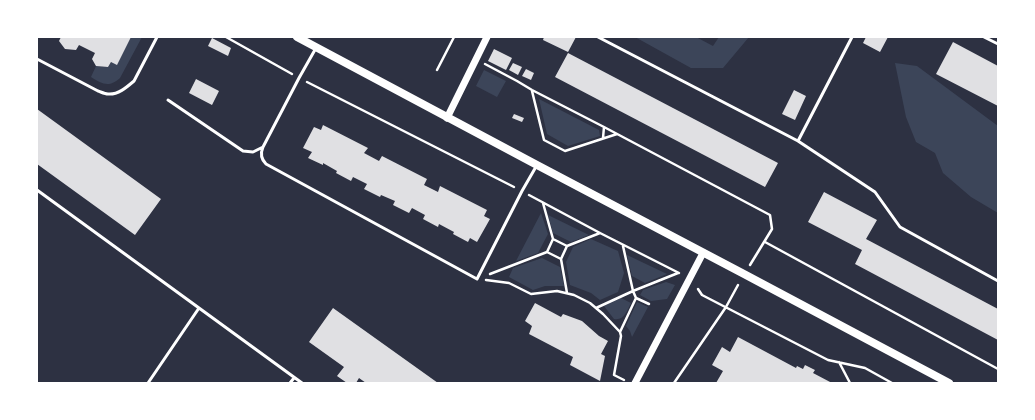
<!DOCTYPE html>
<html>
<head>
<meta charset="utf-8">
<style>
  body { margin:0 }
  #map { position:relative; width:1035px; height:420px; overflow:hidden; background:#2d3142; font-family:Raleway,sans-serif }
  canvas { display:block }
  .frame { position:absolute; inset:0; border:38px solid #fff; pointer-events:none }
</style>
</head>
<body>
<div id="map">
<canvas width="1035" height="420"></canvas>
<div class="frame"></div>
</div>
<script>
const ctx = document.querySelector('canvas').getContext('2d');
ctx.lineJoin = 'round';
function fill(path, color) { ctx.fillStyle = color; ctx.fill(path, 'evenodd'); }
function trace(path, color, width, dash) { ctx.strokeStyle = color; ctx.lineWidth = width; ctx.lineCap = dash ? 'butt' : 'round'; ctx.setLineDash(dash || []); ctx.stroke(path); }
fill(new Path2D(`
  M131,37h11l-22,41c-11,10 -18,6 -29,-1l5,-11 12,1 3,-5 6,2z
  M635,37h61l17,9 6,-9h30l-26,31h-32z
  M895,63l22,3 81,60v87l-27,-16 -28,-24 -8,-20 -19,-11 -10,-25z
  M484,70l22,11 -9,16 -21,-11z
  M539,99l60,31 1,6 -32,10 -21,-12z
  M541,213l7,21 -10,19 -22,8z
  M548,215l41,20 -18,7 -18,-9z
  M591,239l27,12 6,22 -6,19 -18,8 -9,-7 -21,-8 -4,-23 7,-15z
  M627,255l40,19 -22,9 -13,-7z
  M542,258l18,9 4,19h-19l-12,4 -24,-13 4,-9z
  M666,282l9,3 -8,14 -16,2 -11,-6 3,-5z
  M621,298l10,5c-4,8 -7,18 -17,16l-10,-13z
  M637,302l11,5 -16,30 -2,-6 -4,-5z`), '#3c4559');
fill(new Path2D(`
  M61,37h70l-14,28 -6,-3 -3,5 -12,-1 -4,-7 3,-6 -16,-8 -3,5 -11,-1 -6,-8z
  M544,37h32l-8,15 -25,-12z
  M866,37h22l-8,15 -17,-9z
  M212,38l19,10 -3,8 -20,-10z
  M953,42l45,24v40l-62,-32z
  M494,49l18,9 -6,12 -18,-9z
  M568,53l210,110 -13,24 -210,-110z
  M513,63l9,4 -4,8 -9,-5z
  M526,69l8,4 -3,7 -9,-4z
  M196,79l23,12 -7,14 -23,-12z
  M794,90l12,6 -11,24 -13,-6z
  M37,109l124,90 -26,36 -98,-71z
  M514,114l10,4 -2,4 -10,-4z
  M323,125l45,23 -4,5 15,8 3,-5 45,23 -3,6 14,7 2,-6 47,24 -3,6 6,3 -13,23 -7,-4 -2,4 -15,-8 1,-2 -15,-8 -1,3 -15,-8 2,-4 -13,-7 -3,5 -16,-8 2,-4 -14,-6 -1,2 -16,-8 3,-5 -14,-7 -2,4 -15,-8 1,-2 -14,-8v2l-15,-7 4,-6 -9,-4 11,-21 7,3z
  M824,192l53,28 -11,19 132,70v31l-143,-76 7,-14 -54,-28z
  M535,303l26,14 2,-3 19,7 17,15 9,5 -7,13 4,2 -5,25 -30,-16 3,-8 -44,-23 3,-8 -7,-5z
  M333,308l105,75h-72l-7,-5 -3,5h-9l-10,-7 7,-9 -35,-25z
  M738,337l58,31 1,-2 6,3 2,-4 10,5 -2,3 19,10h-116l7,-12 -11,-6 10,-18 8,5z`), '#e0e0e3');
trace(new Path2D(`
  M226,37l66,37
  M485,64l32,17 15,9 72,37 166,88 2,14 -22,36
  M437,70l17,-33
  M307,82l207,105
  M532,91l12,49 21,11 52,-17
  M603,138l1,-11
  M529,195l71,38 79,40
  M543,203l10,36
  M765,242l233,127
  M567,246l33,-13
  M623,246l10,45 3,7
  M561,259l6,34
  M490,274l57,-22 6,-13 14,7 -6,13 -14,-7
  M486,280l23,3 22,11 26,-3 17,4 16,8 13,11 17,18 1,4 -7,39 10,5
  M698,289l4,6 126,65 37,8 27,15
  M596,308l37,-17 45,-18
  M620,332l16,-34 13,6
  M839,362l11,21
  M674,383l52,-76 12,-22`), '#fff', 2.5);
trace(new Path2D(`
  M598,37l200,104 77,51 25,35 98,54
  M984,37l14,7
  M316,48l-17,30 -36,69c-3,7 -2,12 3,17l211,115 45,-88 15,-26
  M37,59l61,32c3,1 7,3 10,3 10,1 19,-7 26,-13l23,-44
  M168,100l75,51 10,1 10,-5
  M798,141l54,-104
  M37,190l265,193
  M148,383l51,-75
  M290,383l4,-5`), '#fff', 3);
trace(new Path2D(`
  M447,118l40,-81
  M635,383l68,-130`), '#fff', 7);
trace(new Path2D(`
  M297,37l240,128 207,109 205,109`), '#fff', 8);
</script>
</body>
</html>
